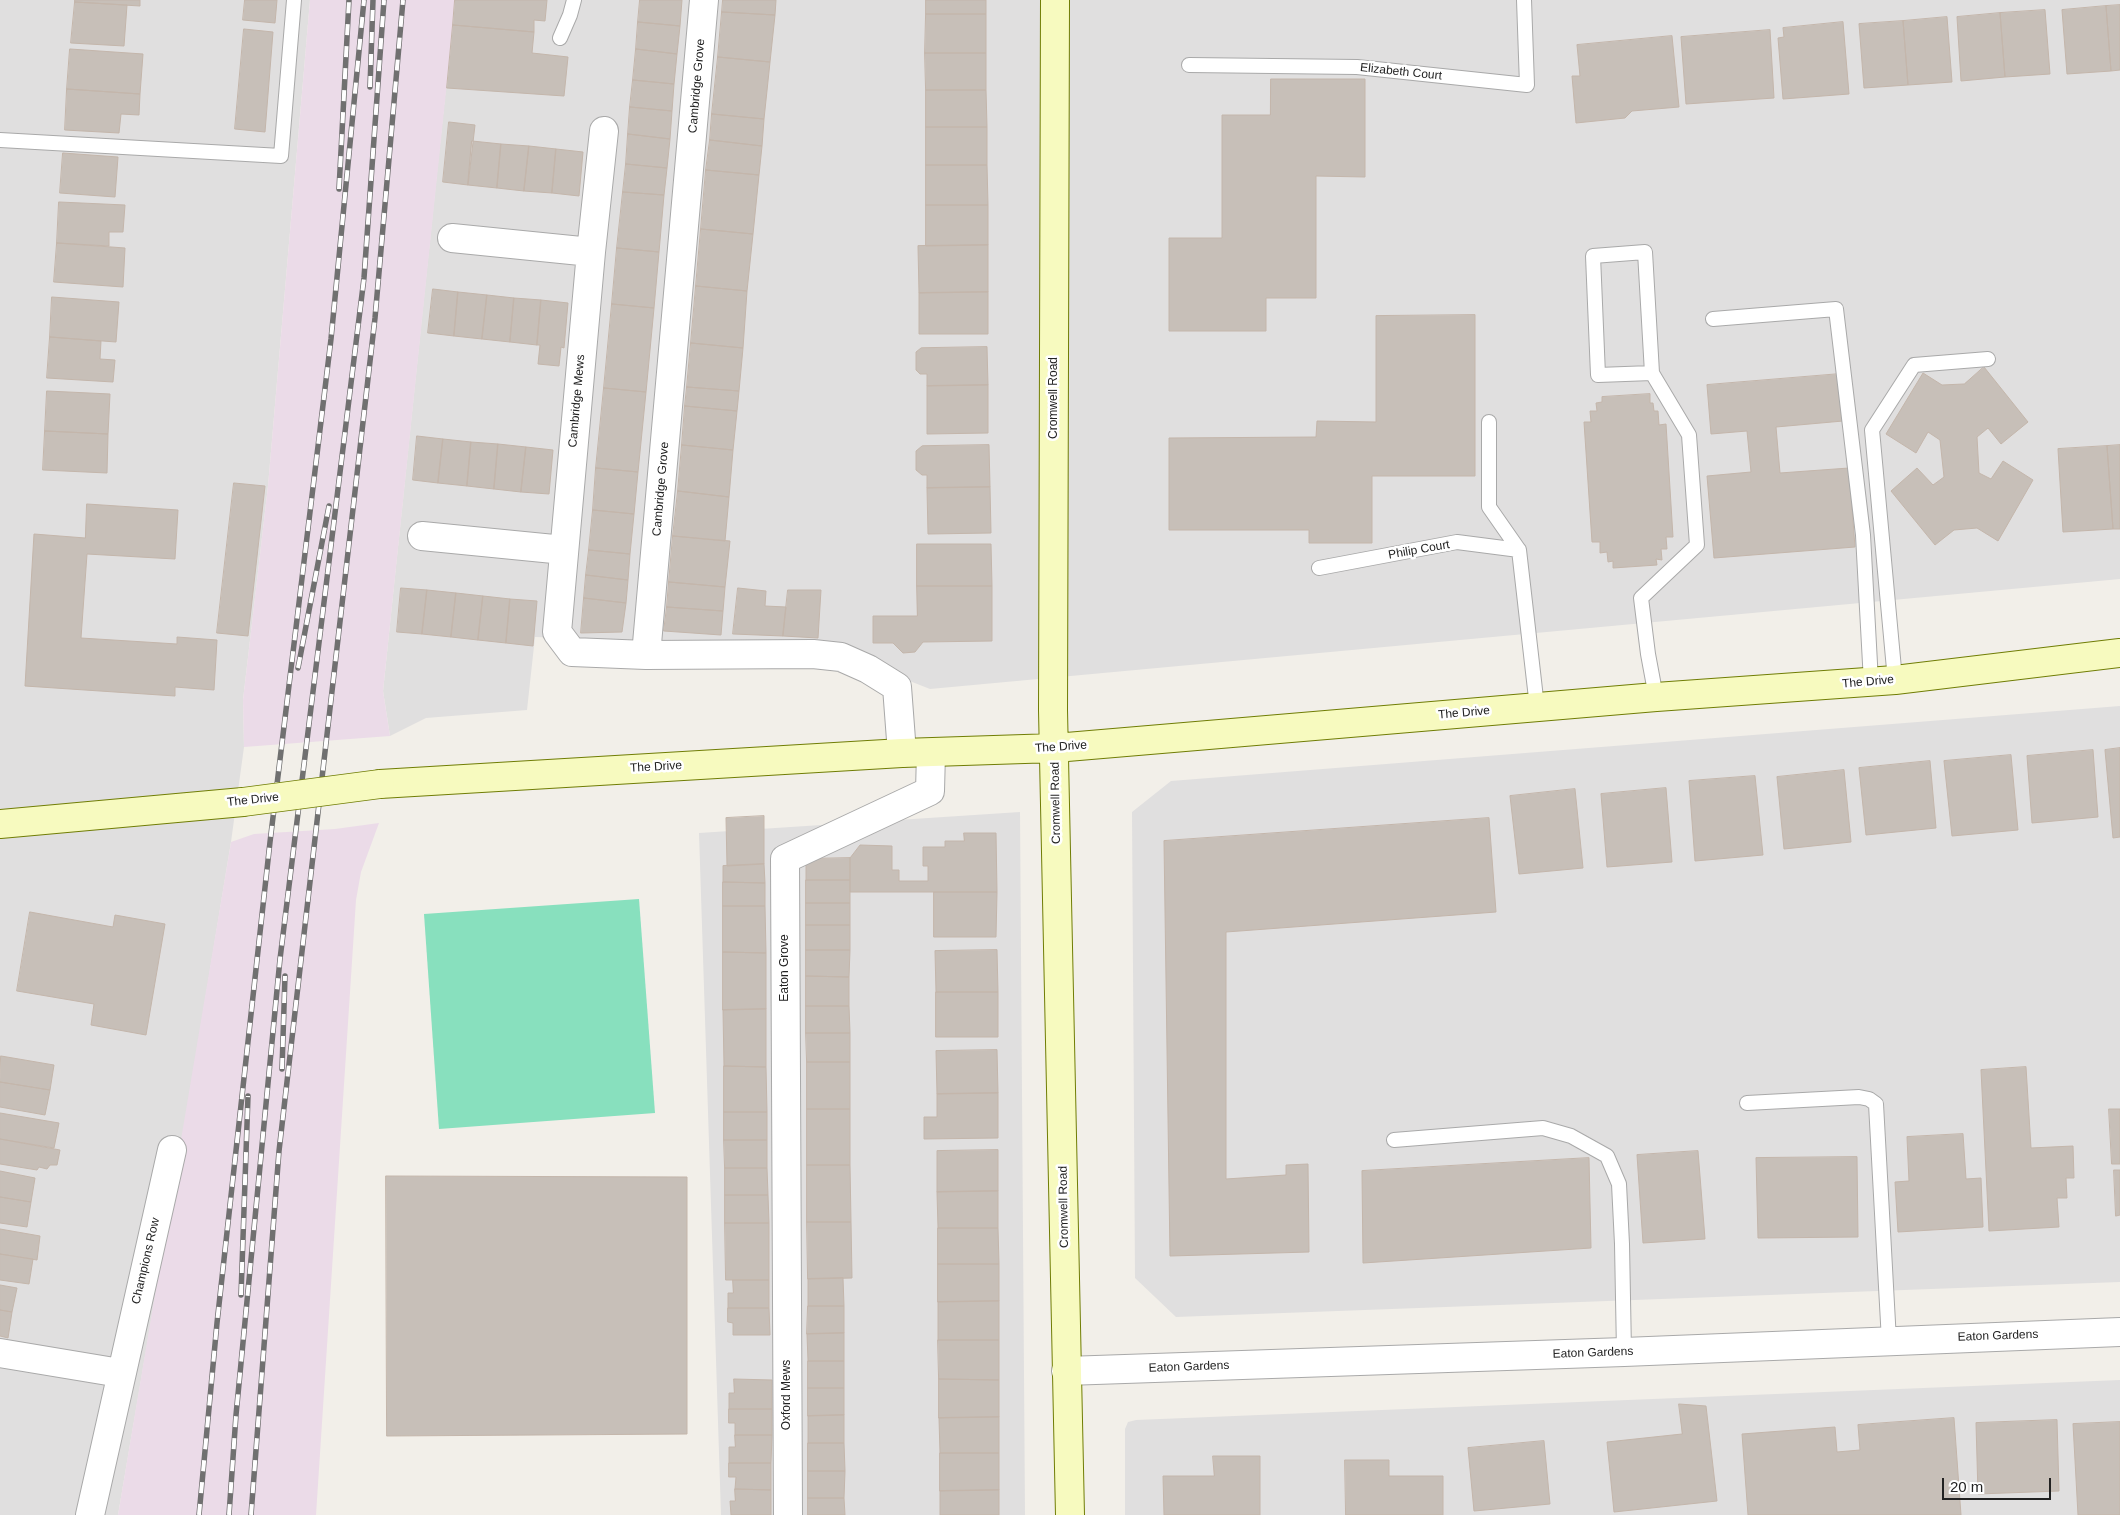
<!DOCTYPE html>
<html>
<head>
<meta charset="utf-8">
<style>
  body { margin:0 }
  #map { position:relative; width:2120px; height:1515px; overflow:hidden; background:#f2efe9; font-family:Helvetica,sans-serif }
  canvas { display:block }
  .scale { position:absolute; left:1942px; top:1478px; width:109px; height:22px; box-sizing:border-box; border:2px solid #222; border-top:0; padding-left:6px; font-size:15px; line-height:18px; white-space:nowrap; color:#222; -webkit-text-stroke:4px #fff; paint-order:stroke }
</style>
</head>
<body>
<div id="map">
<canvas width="2120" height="1515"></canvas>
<div class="scale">20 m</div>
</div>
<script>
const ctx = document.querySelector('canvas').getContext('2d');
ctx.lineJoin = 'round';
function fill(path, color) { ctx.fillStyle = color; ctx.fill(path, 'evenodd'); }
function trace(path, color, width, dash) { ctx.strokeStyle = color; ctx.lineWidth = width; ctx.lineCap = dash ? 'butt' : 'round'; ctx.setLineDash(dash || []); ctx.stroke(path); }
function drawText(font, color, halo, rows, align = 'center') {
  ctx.font = font + ' Helvetica,sans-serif'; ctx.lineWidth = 5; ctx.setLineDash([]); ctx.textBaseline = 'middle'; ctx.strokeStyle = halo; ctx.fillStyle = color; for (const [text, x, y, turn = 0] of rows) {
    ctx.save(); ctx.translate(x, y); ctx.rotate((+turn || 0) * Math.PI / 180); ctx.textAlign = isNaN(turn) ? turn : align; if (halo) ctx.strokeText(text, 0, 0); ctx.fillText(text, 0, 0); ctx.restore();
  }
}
fill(new Path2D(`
  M0,0h310l-42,486 -25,214 1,47 -13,95 -39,238 -74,435h-118z
  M455,0h1665v579l-1190,110 -109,-43 -286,-9 -8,73 -101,8 -36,18 -7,-45z
  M2120,706v576l-944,35 -41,-39 -3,-466 39,-31z
  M1020,812l5,703h-304l-22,-682z
  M2120,1380v135h-995v-86l3,-7 8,-2z`), '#e0dfdf');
fill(new Path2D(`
  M310,0h145l-2,25 -70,666 7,45 -146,11 -1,-47 25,-214z
  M379,823l-18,49 -5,28 -40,615h-198l113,-673 23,-8 81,-5z`), '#ebdbe8');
fill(new Path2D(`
  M639,899l16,214 -216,16 -15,-215z`), '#88e0be');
const building = new Path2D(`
  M75,0h65v6l-65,-4z
  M245,0h32l-2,23 -32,-3z
  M455,0h92l-2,21 -11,-1v12l-81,-7z
  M640,0h42l-2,26 -42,-4z
  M723,0h53l-1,15 -53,-3z
  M926,0h60v14h-60z
  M75,2l52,3 -3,41 -53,-3z
  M2120,5v65l-9,1 -5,-65z
  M2106,6l5,65 -44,3 -5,-64z
  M2045,10l5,64 -45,3 -5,-64z
  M722,12l53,3 -5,47 -52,-5z
  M2000,13l5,64 -44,4 -4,-64z
  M926,14h60v39h-61z
  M1947,17l5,65 -44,3 -5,-64z
  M1903,21l5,64 -44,3 -5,-64z
  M638,22l42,4 -3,28 -41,-5z
  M1843,22l6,72 -66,5 -5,-61 6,-1 -1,-9z
  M453,25l81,7 -2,21 36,4 -4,39 -117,-8z
  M244,29l29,3 -8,100 -30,-3z
  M1770,30l4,68 -88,6 -5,-67z
  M1672,36l7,71 -47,4 -7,7 -49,5 -4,-47h8l-3,-31z
  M70,49l73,5 -3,40 -73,-5z
  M636,49l41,5 -3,30 -41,-4z
  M925,53h61v37h-60z
  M718,57l52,5 -6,57 -52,-5z
  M1271,79h94v98l-49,-1v122h-50v33h-97v-93h53v-123h48z
  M633,80l41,4 -2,27 -42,-4z
  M67,89l73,5 -1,21 -18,-1 -2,19 -54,-3z
  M926,90h60l1,37h-61z
  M630,107l42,4 -2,28 -42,-5z
  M712,114l52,5 -2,27 -52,-6z
  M449,122l26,3 -7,60 -25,-3z
  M926,127h61v38h-61z
  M628,134l42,5 -3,29 -41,-4z
  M710,140l52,6 -3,29 -53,-5z
  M472,141l29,3 -4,44 -29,-3z
  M501,144l28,2 -5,45 -27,-3z
  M529,146l27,3 -4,44 -28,-2z
  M556,149l27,3 -4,44 -27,-3z
  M63,153l55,4 -3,40 -55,-4z
  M626,164l41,4 -3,27 -41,-3z
  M926,165h61l1,40h-62z
  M706,170l53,5 -6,59 -52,-5z
  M623,192l41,3 -5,57 -42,-4z
  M59,202l66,3 -2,27h-14v14l-52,-3z
  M926,205h62v40l-62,1z
  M701,229l52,5 -6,57 -51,-5z
  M57,243l68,5 -2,39 -69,-5z
  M988,245v47l-69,1 -1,-47z
  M617,248l42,4 -5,56 -42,-4z
  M696,286l51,5 -4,57 -52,-5z
  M433,289l25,3 -4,44 -26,-3z
  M458,292l29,3 -5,44 -28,-3z
  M988,292v42h-69v-41z
  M487,295l27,3 -4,44 -28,-3z
  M52,297l67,5 -3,40 -66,-5z
  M514,298l27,2 -4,45 -27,-3z
  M541,300l27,3 -4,45 -3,-1 -2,19 -21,-2 2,-19h-3z
  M612,304l42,4 -8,84 -42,-4z
  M1475,315v161h-103v67h-63v-13h-140v-92l147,-1 1,-16 59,1v-106z
  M50,337l51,4 -1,18 15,1 -2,22 -66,-4z
  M691,343l52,5 -4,43 -52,-4z
  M987,347l1,38 -61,1v-12h-7l-4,-4v-18l5,-4z
  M1984,367l44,55 -27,22 -13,-16 -11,9 2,36 12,6 12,-18 30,19 -35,61 -21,-13 -23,2 -19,15 -44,-54 26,-23 16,17 11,-8 -4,-37 -12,-8 -12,21 -30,-19 37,-61 19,12 22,-1z
  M1840,374l3,47 -67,6 4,46 69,-5 6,79 -141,11 -7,-82 44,-4 -4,-41 -36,3 -4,-49z
  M988,385v48l-61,1v-48z
  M687,387l52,4 -2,20 -52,-5z
  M604,388l42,4 -8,80 -42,-4z
  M47,391l63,3 -2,40 -63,-3z
  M1650,394v9h3l1,8h4l1,14 7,-1 7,113h-7l1,12h-6l1,11 -6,-1 1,6 -44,3v-7l-5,1 -1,-10 -7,1v-11h-8l-8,-120h7l-1,-11h7l-1,-8 6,-1v-5z
  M685,406l52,5 -4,39 -51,-5z
  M45,431l63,3 -1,39 -64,-3z
  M417,436l26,3 -5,44 -25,-3z
  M443,439l28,3 -4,44 -29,-3z
  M471,442l27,2 -4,45 -27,-3z
  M498,444l28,3 -5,45 -27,-3z
  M682,445l51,5 -4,47 -51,-6z
  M989,445l1,42 -63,1v-13h-5l-6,-5v-19l6,-5z
  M2120,445v84h-7l-6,-83z
  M2107,446l6,83 -50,3 -5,-83z
  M526,447l27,3 -4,44 -28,-2z
  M596,468l42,4 -4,42 -41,-4z
  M234,483l31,3 -17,150 -31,-3z
  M990,487l1,46 -63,1 -1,-46z
  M678,491l51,6 -4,44 -52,-5z
  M87,504l91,6 -3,49 -88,-5 -6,84 96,6v-7l40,3 -3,50 -39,-3v9l-150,-10 9,-152 51,4z
  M593,510l41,4 -4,40 -41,-4z
  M673,536l57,5 -5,46 -56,-5z
  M917,544h74l1,42h-75z
  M589,550l41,4 -2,26 -42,-5z
  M586,575l42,5 -2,23 -42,-5z
  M669,582l56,5 -2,24 -56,-4z
  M917,586h75v55l-69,1 -8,10 -12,1 -10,-10h-20v-27h44z
  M401,588l26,2 -5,44 -25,-2z
  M738,588l28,3 -1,15 21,1 -3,29 -50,-2z
  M427,590l29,3 -5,44 -29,-3z
  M788,590h33l-3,48 -35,-2z
  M456,593l27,3 -5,44 -27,-3z
  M483,596l27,3 -4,44 -28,-3z
  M584,598l42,5 -4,29 -41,1z
  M510,599l27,2 -4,45 -27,-3z
  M667,607l56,4 -2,24 -57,-4z
  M2120,748v89l-7,1 -8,-88z
  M2093,750l5,67 -66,6 -5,-67z
  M2011,755l7,75 -66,6 -8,-75z
  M1930,761l6,67 -70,7 -7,-67z
  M1844,770l7,72 -67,7 -7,-72z
  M1755,776l8,79 -68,6 -6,-80z
  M1666,788l6,74 -65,5 -6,-73z
  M1575,789l8,79 -64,6 -9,-78z
  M764,816v48l-37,2 -1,-48z
  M1489,818l7,94 -270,20v247l60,-4v-10l22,-1 1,88 -139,4 -6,-415z
  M964,833h32l1,59h-147v-34l10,-13 32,1v24h7v11h29v-15h-5v-19h22v-6h19z
  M850,858v22h-44v-21z
  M764,864l1,19 -42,-1v-16z
  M806,880h44v23h-44z
  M723,882l42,1v23h-42z
  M934,892h63l-1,45h-62z
  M806,903h44v22h-44z
  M723,906h42l1,47 -43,-1z
  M30,912l83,15 2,-12 50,9 -19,111 -55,-10 3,-21 -77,-13z
  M806,925h44v25h-44z
  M806,950h44l-1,27 -43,-1z
  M997,950l1,42h-62l-1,-41z
  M723,952l43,1v56l-43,1z
  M806,976l43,1v29h-43z
  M936,992h62v45h-62z
  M806,1006h43l1,27h-44z
  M766,1009v58l-42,-1 -1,-56z
  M806,1033h44v29h-43z
  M997,1050l1,43 -61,1 -1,-43z
  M1,1056l53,9 -4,25 -50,-8z
  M807,1062h43v47h-43z
  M724,1066l42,1 1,45h-43z
  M2026,1067l5,81 42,-2 1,32h-8l1,20h-10l2,29 -70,4 -8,-161z
  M0,1082l50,8 -5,25 -45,-8z
  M998,1093v45l-74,1v-22h13v-23z
  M807,1109h43v56h-43z
  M2109,1109h11v55h-8z
  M724,1112h43v28h-43z
  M0,1113l59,10 -5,25 -54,-9z
  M1963,1134l3,45 15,-1 2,49 -85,5 -3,-50 14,-1 -2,-44z
  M0,1139l60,11 -3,15h-7l-3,4 -8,-2 -2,3 -37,-6z
  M724,1140h43v28h-42z
  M998,1150v41l-61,1v-41z
  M1698,1151l7,88 -62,4 -6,-88z
  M1857,1157l1,80 -100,1 -2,-80z
  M1589,1158l2,90 -228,15 -1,-92z
  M807,1165h43l1,57h-44z
  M725,1168h42l1,27h-43z
  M2114,1170h6v45l-4,1z
  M0,1171l35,7 -4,24 -31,-5z
  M386,1176l301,1v257l-300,2z
  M998,1191v37h-60l-1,-36z
  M725,1195h43l1,28h-44z
  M0,1197l31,5 -4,25 -27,-4z
  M807,1222h44l1,56 -44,1z
  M725,1223h44v57h-43z
  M938,1228h60l1,36h-61z
  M0,1229l40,7 -3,24 -37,-6z
  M0,1254l33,5 -4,25 -29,-4z
  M938,1264h61v37l-61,1z
  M843,1278l1,28h-36v-27z
  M733,1280h36v28h-41v-15h5z
  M0,1285l17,3 -5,24 -12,-2z
  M999,1301v39h-61v-38z
  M808,1306h36v27l-37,1z
  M728,1308h41l1,27h-37v-12l-5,-1z
  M0,1310l12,2 -4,26 -8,-2z
  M844,1333v28h-36l-1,-27z
  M938,1340h61v40l-60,-1z
  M808,1361h36v27h-36z
  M734,1379l38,1v29h-43v-16h5z
  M939,1379l60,1v37l-60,1z
  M808,1388h36v27l-36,1z
  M1679,1404l27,2 11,95 -103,11 -7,-70 75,-8z
  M729,1409h43v26h-37v-12h-6z
  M844,1415v28h-36v-27z
  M999,1417v36h-59l-1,-35z
  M1954,1418l7,97h-213l-6,-81 93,-7 2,25 23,-2 -2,-25z
  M2057,1420l2,71 -81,3 -2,-71z
  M2120,1422v93h-42l-5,-91z
  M735,1435h37l-1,28h-42v-16h6z
  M1544,1441l6,63 -76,7 -6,-63z
  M808,1443h36l1,28h-37z
  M940,1453h59v37l-59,1z
  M1213,1456h47v59h-96l-1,-39h51z
  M1345,1460h44v16h54v39h-97z
  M729,1463h42v27l-36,-1 1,-12h-7z
  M808,1471h37l-1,27h-36z
  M735,1489l36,1v25h-40l-1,-14h5z
  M999,1490v25h-59v-24z
  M808,1498h36l1,17h-37z`);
fill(building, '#c7bfb8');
trace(building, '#c4b6ab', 1);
const lane = new Path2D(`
  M560,38l10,-23 4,-15
  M1189,65l168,2 170,18 -3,-85
  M0,140l281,16 13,-156
  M1713,319l123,-10 27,226 8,147
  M1652,373l-54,2 -5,-119 52,-4 7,121 37,62 8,110 -56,53 7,56 8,43
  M1489,422v85l30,43
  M1319,568l138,-26 62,8 18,157
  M1895,680l-23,-250 42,-65 74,-6
  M1747,1103l112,-6 10,2 7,5 13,237
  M1394,1140l149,-12 28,8 36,20 12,28 3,60 2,108`);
const street = new Path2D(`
  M704,0l-58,655 167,-1 28,3 27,12 29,18 5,66
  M604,131l-13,121 -34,380 15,20 74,3
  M452,238l139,14
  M422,536l142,14
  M0,1353l120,20
  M1066,1371l558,-19 496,-20
  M90,1515l82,-365
  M788,1515l-3,-656 145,-68 1,-38`);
const secondary = new Path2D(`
  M1055,0l-2,710 17,805
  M380,784l522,-31 153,-5 601,-51 239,-17 225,-27
  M0,824l243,-22`);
trace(lane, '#a9a9a9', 16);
trace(street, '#a9a9a9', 30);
trace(secondary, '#707d05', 30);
trace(lane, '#fff', 14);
trace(street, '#fff', 28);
trace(secondary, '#f7fabf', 28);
const rail = new Path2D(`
  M370,87l3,-87
  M339,189l10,-189
  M298,668l31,-162
  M282,1069l3,-93
  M241,1295l7,-199
  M199,1515l18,-192 53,-481 61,-503 33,-339
  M229,1515l7,-100 44,-456 84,-681 20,-278
  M251,1515l28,-364 96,-833 28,-318`);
trace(rail, '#707070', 5.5);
trace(rail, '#fff', 4, [11]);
const secondaryBridge = new Path2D(`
  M243,802l137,-18`);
trace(secondaryBridge, '#707d05', 30, []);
trace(secondaryBridge, '#f7fabf', 28);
drawText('12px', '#222', '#fff', [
  ["Elizabeth Court",1401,72,6],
  ["Cambridge Grove",697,86,-85],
  ["Cromwell Road",1054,398,-90],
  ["Cambridge Mews",577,401,-85],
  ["Cambridge Grove",661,489,-85],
  ["Philip Court",1419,550,-10],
  ["The Drive",1868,682,-5],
  ["The Drive",1464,713,-5],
  ["The Drive",1061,747,-4],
  ["The Drive",656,767,-3],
  ["The Drive",253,800,-6],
  ["Cromwell Road",1056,803,-91],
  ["Eaton Grove",785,968,-90],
  ["Cromwell Road",1064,1207,-91],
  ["Champions Row",146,1261,-77],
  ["Eaton Gardens",1998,1336,-2],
  ["Eaton Gardens",1593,1353,-2],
  ["Eaton Gardens",1189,1367,-2],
  ["Oxford Mews",787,1395,-90]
]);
</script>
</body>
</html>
